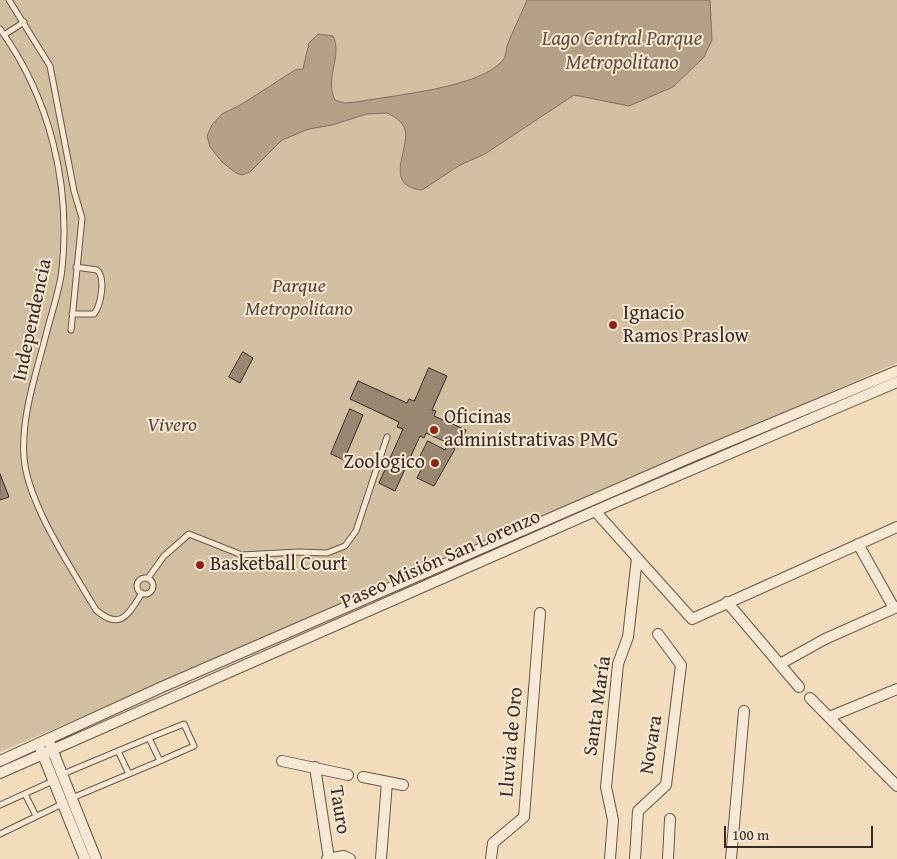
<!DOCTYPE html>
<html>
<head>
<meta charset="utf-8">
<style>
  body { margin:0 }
  #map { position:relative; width:897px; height:859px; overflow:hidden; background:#f2dcbb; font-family:"Gentium Book Plus",serif }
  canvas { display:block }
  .scale { position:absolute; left:724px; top:826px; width:149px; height:22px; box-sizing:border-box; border:2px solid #382b23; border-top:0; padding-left:6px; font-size:15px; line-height:18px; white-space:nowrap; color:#382b23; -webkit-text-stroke:4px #f7e8d3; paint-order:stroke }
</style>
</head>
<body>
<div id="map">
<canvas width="897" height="859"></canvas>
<div class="scale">100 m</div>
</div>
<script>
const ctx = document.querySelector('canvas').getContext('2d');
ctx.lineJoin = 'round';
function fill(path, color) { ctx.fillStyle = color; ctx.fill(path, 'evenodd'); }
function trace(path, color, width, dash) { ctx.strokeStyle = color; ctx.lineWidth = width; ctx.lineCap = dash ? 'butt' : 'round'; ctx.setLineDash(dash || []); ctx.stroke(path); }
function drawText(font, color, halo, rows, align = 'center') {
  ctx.font = font + ' "Gentium Book Plus",serif'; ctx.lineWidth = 4; ctx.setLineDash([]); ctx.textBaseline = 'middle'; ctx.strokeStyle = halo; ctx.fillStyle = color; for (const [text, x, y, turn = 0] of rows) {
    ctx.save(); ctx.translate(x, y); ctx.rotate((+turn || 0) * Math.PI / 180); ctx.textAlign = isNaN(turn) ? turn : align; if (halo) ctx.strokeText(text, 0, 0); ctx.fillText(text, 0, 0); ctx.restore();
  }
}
fill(new Path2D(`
  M0,0h897v363l-678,296 -219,93z`), '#d2bea1');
const water = new Path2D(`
  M527,0h183l2,40 -8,17 -31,30 -44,19 -55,-11 -89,59 -25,11 -38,25c-43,-5 -7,-46 -19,-65 -4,-6 -10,-9 -16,-12l-20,1 -35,11 -23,4 -27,11 -32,32 -8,3 -6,-2 -14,-11 -12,-15 -3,-11 5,-11 10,-11 20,-10 53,-34 8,-1 6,-26 9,-9 15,2c10,20 -9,43 2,64l9,3 13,-1c36,-7 124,-14 146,-42 3,-3 3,-9 4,-14 6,-16 14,-31 20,-46z`);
fill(water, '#b3a087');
trace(water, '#82715f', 1);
const building = new Path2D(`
  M243,352l10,6 -13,25 -11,-6z
  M429,368l18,8 -15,34 4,1 -2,5 32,14 -7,18 -33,-15 -2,5 -4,-2 -25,55 -16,-8 24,-54 -6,-2 2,-5 -49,-23 8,-18 49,22 2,-4 5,2z
  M350,409l13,6 -19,45 -13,-6z
  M428,441l17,9 2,-5 8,4 -21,37 -17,-8 7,-14 -6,-3z
  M0,474l9,23 -9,3z`);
fill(building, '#998772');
trace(building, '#382b23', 1);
const lane = new Path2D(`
  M9,0l41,66 24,125 8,27 -11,112
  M0,29c50,69 71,156 62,240 -2,20 -10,42 -15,62 -10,40 -26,84 -23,126 3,46 48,112 72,153 25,22 33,3 46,-17
  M4,35l20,-13
  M72,314h22c7,-9 12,-36 3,-44l-21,-3
  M148,578l16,-22 25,-22 53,21 57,-3 28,1 18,-7 11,-15 31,-94
  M137 586a8 8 0 1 1 16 0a8 8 0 1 1-16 0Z
  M149,738l35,-14 10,22 -34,15
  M118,751l11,23
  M63,774l86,-36 11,23 -88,37
  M25,794l11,22
  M0,805l53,-24
  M0,834l62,-30`);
const street = new Path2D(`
  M595,511l97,108 205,-92
  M858,544l36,64
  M727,602l72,85
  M780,664l45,-25 72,-32
  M810,698l87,88
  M829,717l68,-28
  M50,744l46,115
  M41,750l44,109
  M0,761l162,-74 527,-229 208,-87
  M282,761l66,14
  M315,767l14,92
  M0,773l618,-272 279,-119
  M363,777l40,8
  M327,859l17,-3 6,3
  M381,859l6,-77
  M491,859l2,-16 31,-26 16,-204
  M610,859l3,-39 -7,-33 12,-123 10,-27 9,-79
  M635,859l3,-48 28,-26 15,-120 -23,-31
  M668,859l2,-40
  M731,859l13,-148`);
trace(lane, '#665749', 7);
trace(street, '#665749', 12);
trace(lane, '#f7e8d3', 5);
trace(street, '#f7e8d3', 10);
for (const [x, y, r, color] of [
  [613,325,5,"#8f2418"],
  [434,430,5,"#8f2418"],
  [435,463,5,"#8f2418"],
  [200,565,5,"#8f2418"]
]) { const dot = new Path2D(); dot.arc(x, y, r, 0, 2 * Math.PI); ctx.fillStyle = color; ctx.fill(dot); trace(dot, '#f7e8d3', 2); }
drawText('italic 20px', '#57483c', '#f7e8d3', [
  ["Parque",299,287],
  ["Metropolitano",299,310],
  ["Vivero",172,426]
]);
drawText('20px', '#382b23', '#f7e8d3', [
  ["Ignacio",623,314],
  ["Ramos Praslow",623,337],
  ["Oficinas",444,418],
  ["administrativas PMG",444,441],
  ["Zoologico",425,463,"right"],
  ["Basketball Court",210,565]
], 'left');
drawText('20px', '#382b23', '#f7e8d3', [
  ["Independencia",33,320,-78],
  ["Paseo Misión San Lorenzo",441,560,-24],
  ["Santa María",598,706,-82],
  ["Lluvia de Oro",512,742,-85],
  ["Novara",652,745,-81],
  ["Tauro",339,810,81]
]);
drawText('italic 21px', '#5d4e41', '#f7e8d3', [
  ["Lago Central Parque",622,40],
  ["Metropolitano",622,64]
]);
</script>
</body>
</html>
